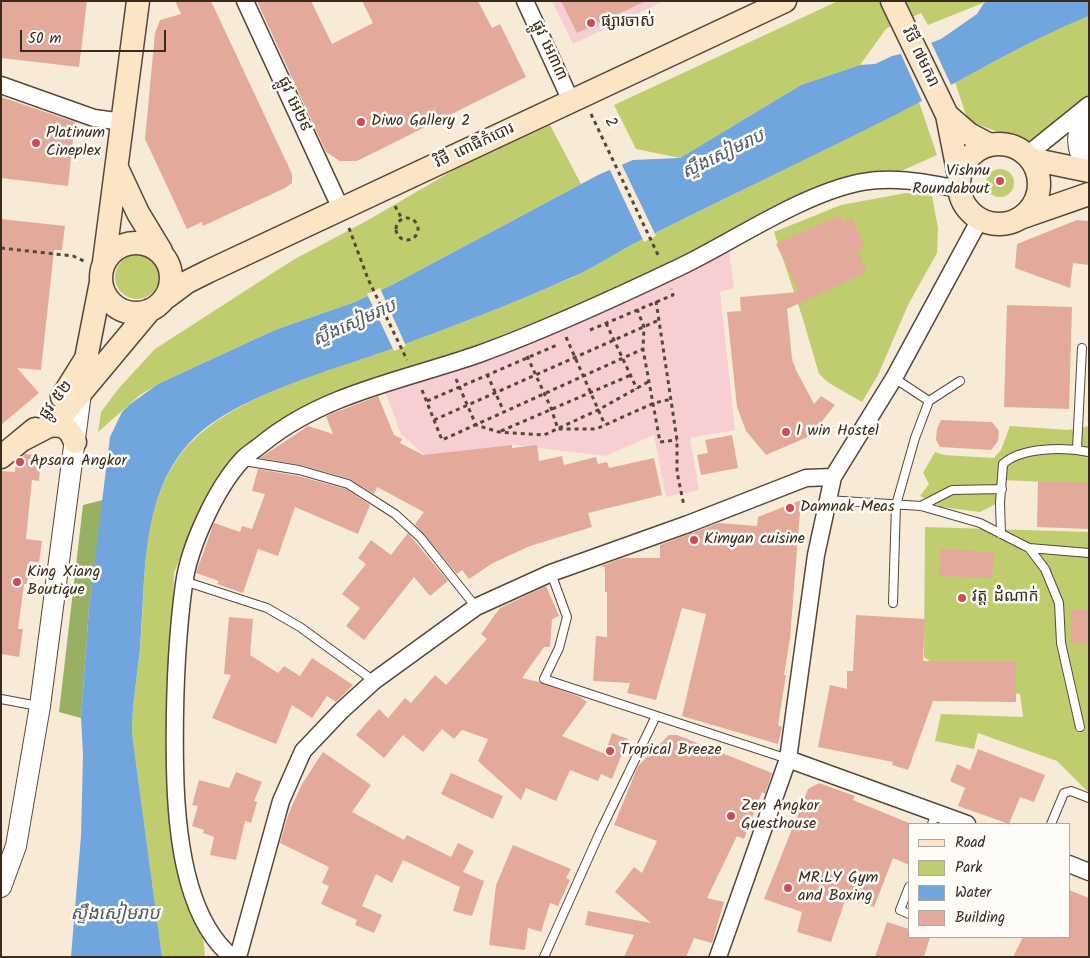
<!DOCTYPE html>
<html>
<head>
<meta charset="utf-8">
<style>
  body { margin:0 }
  #map { position:relative; width:1090px; height:958px; overflow:hidden; background:#f7ead7; font-family:Kalam,sans-serif }
  canvas { display:block }
  .frame { position:absolute; inset:0; border:2px solid #3b2a1e; pointer-events:none }
  .legend { position:absolute; left:908px; top:823px; width:162px; height:115px; box-sizing:border-box; background:#fdfcf7; border:1px solid #afa8a0; margin:0; padding:6px 9px; list-style:none; font-size:15px; color:#3b2a1e }
  .legend li { display:flex; align-items:center; gap:10px; height:25px }
  .legend b { width:25px; border:1px solid #afa8a0 }
  .scale { position:absolute; left:20px; top:30px; width:146px; height:22px; box-sizing:border-box; border:2px solid #3b2a1e; border-top:0; padding-left:6px; font-size:15px; line-height:18px; white-space:nowrap; color:#3b2a1e; -webkit-text-stroke:4px #fdfcf7; paint-order:stroke }
</style>
</head>
<body>
<div id="map">
<canvas width="1090" height="958"></canvas>
<div class="frame"></div>
<ul class="legend">
<li><b style="height:6px;background:#fce5c4"></b>Road</li>
<li><b style="height:14px;background:#bfcd6f"></b>Park</li>
<li><b style="height:14px;background:#70a5dd"></b>Water</li>
<li><b style="height:14px;background:#e3aa9c"></b>Building</li>
</ul>
<div class="scale">50 m</div>
</div>
<script>
const ctx = document.querySelector('canvas').getContext('2d');
ctx.lineJoin = 'round';
function fill(path, color) { ctx.fillStyle = color; ctx.fill(path, 'evenodd'); }
function trace(path, color, width, dash) { ctx.strokeStyle = color; ctx.lineWidth = width; ctx.lineCap = dash ? 'butt' : 'round'; ctx.setLineDash(dash || []); ctx.stroke(path); }
function drawText(font, color, halo, rows, align = 'center') {
  ctx.font = font + ' Kalam,"Noto Sans Khmer",sans-serif'; ctx.lineWidth = 5; ctx.setLineDash([]); ctx.textBaseline = 'middle'; ctx.strokeStyle = halo; ctx.fillStyle = color; for (const [text, x, y, turn = 0] of rows) {
    ctx.save(); ctx.translate(x, y); ctx.rotate((+turn || 0) * Math.PI / 180); ctx.textAlign = isNaN(turn) ? turn : align; if (halo) ctx.strokeText(text, 0, 0); ctx.fillText(text, 0, 0); ctx.restore();
  }
}
fill(new Path2D(`
  M552,1h112l-91,43z
  M728,243l6,45 -14,4 15,138 -45,8 9,52 -33,7 -12,-62 -49,21 -91,-11 -86,13 -27,-24 -16,-43z`), '#f7cfd3');
fill(new Path2D(`
  M838,1h43l14,23 -9,5 -26,36 -59,20 -121,73 -44,-9 -22,-44z
  M902,1h86l-60,24 -7,-12 -15,7z
  M1089,16v79l-54,46 -14,-1 -53,-19 -13,-39 100,-52z
  M919,102l18,53 -40,18 -117,34 -97,55 -213,86 -90,30 -92,38 -52,40 -38,57 -24,60 -5,175 33,177 3,32h-43l-30,-224c0,-28 5,-55 8,-83 6,-62 -1,-134 36,-189 41,-62 146,-87 214,-112 61,-22 122,-45 181,-71 22,-10 42,-24 64,-35 94,-47 190,-93 284,-141z
  M550,125l31,59 -189,101 -37,17 -80,28 -117,54 -18,11 -42,37 3,-20 18,-24 36,-39 138,-89 77,-41 106,-62z
  M986 183a14 14 0 1 1 28 0a14 14 0 1 1-28 0Z
  M906,193l26,3 6,32 -1,25 -29,52 -30,70 -16,27 -33,-19 -10,-9 -16,-55 -29,-87 67,-27z
  M115 277a22 22 0 1 1 44 0a22 22 0 1 1-44 0Z
  M1010,426l58,4 21,-4v58l-87,-4 -4,23 -18,9 -39,-5 -21,-11 9,-12 -6,-11 12,-21 9,3 50,3 7,-8z
  M925,527l164,5v261l-32,-32 -79,-28 -4,16 -39,-8 6,-27 82,3 -3,-23 -54,-8 -42,-29z`), '#bfcd6f');
fill(new Path2D(`
  M103,500l-14,107 -8,111 -22,-6 24,-207z`), '#97b062');
fill(new Path2D(`
  M988,1h101v15c-67,27 -128,65 -192,98 -88,44 -176,86 -264,130 -21,11 -41,25 -63,34 -57,26 -117,48 -176,70 -58,21 -157,47 -201,91 -54,54 -47,140 -53,210 -3,28 -8,56 -8,84l30,224h-91l10,-121 2,-82 -2,-36 8,-111 21,-170 12,-25 7,-7 29,-21 117,-54 80,-28 37,-17 206,-110 35,-15 47,-2 121,-73 59,-20 15,-1 17,-8 13,-3 36,-14 36,-25 7,-11z`), '#70a5dd');
fill(new Path2D(`
  M930,40l22,47 -29,16 -23,-51z
  M621,163l35,73 -12,6 -35,-74z
  M380,288l26,58 -12,5 -27,-57z`), '#f7ead7');
fill(new Path2D(`
  M1,1h86l-8,66 -78,-9z
  M175,1h36l81,173v9l-7,5 -82,38 -1,-4 -15,7 -42,-90 10,-106 5,-13 21,-6z
  M257,1h54l21,43 41,-21 -11,-22h116l14,27 8,-4 26,53 -169,84h-17l-14,-9z
  M561,1h85l-69,32z
  M1,97l74,25 -7,64 -67,-8z
  M840,215l3,8 9,-5 13,29 -8,4 10,21 -80,37 5,50 4,11 18,34 7,-8 14,9 -25,31 -44,19 -20,-24 -9,-24 -10,-95 14,-1 -1,-14 59,-5 -23,-48z
  M1,219l64,7 -3,24h-8l-13,120 -24,-2 22,25 -38,32z
  M1077,220l12,1v44l-16,-2 -3,25 -55,-20 2,-24z
  M1007,305l65,2 -3,102 -65,-2z
  M378,396l16,39 8,4 -2,4 23,12 89,-10v3l25,-3 2,16 23,-5 2,9 32,-8 2,7 9,-2 2,6 45,-10 8,37 -74,18 4,14 -62,19 -37,17 -24,16 -7,-9 -5,4 -42,-50 9,-12 -47,-25 -3,7 -24,-15 -49,-14 -41,-7 48,-32 25,8 -7,-18z
  M941,420l51,2 7,9 -1,10 -7,9 -51,-3 -4,-7 1,-11z
  M732,435l6,33 -37,7 -4,-20 11,-2 -3,-13z
  M25,454l16,1 -2,26 -7,-1 -6,59 16,2 -3,22 -9,-2 -3,23h-3l-6,45h5l-4,28 -18,-3v-183l14,1 1,-10z
  M258,469l40,7 48,13 24,16 -12,29 -63,-27 -17,49 -20,-7 -15,44 -26,-9 2,-3 -23,-8 18,-50 26,9 2,-6 10,3 13,-35 -13,-3z
  M1038,481l51,2v46l-52,-2z
  M801,500l-11,138 -6,37h2l-8,50 4,2 -4,17 -96,-28 24,-102 -24,-6 -26,92 -29,-7 3,-10 -37,-2 3,-45 11,1v-45h-2v-25l-4,-1 22,-8h37v-13l59,-22 38,3 1,-9z
  M408,533l40,48 -18,15 -16,-19 -50,63 -18,-14 14,-18 -18,-14 24,-30 -8,-6 13,-18 20,15z
  M940,549l54,3 -2,26 -53,-2z
  M546,586l13,30 -7,3 -2,28h-6l-22,31 17,4 41,15 7,5 -25,34 43,18 7,-21 16,6 -16,40 -11,-5 -3,7 -28,-11 -14,31 -30,-13 -5,12 -43,-39 10,-22 -26,-9 -8,9 -12,-10 -19,23 -20,-17 -19,23 -28,-23 23,-26 9,9 17,-20 6,5 24,-28 11,10 41,-46 -6,-5 19,-26z
  M1071,610h18v33h-18z
  M856,615l69,4 -2,42 93,1v40l-83,-1 -25,69 -16,-5 1,-3 -75,-15 12,-62 17,4v-18h6z
  M229,617l24,2 -3,36 28,18 6,-7 16,10 12,-18 41,27 -17,17 -9,-6 -15,22 -20,-13 -16,39 -64,-26 19,-43 -7,-1z
  M669,735h8l95,38 -7,21 -3,-2 -18,47 -7,-3 -30,62 17,4 -12,41 -18,-5 -8,19h-62l10,-22 -49,-10 3,-14 63,12 -36,-31 19,-25 8,6 15,-32 -43,-16 24,-59z
  M978,749l67,26 -11,27 -14,-5 -11,27 -51,-18 7,-18 -15,-7 7,-17 13,6z
  M323,752l48,33 -19,27 52,28 3,-5 44,22 7,-14 16,8 -11,21 21,9 -12,35 -19,-5 7,-24 -57,-27 -11,23 -16,-9 -14,32 20,9 -8,18 -19,-8 2,-5 -36,-16 8,-18 -7,-3 7,-16 -49,-24 8,-28 14,-31z
  M236,772l26,10 -8,19 3,1 -6,21 -6,-2 -9,39 -26,-5 4,-18 -11,-4 1,-3 -12,-4 6,-20 -6,-1 7,-25 30,8z
  M451,773l52,23 -10,23 -52,-25z
  M819,783l36,13 -2,4 56,23v42l-16,-7 -19,49 -28,-9 -15,44 -34,-10 5,-20 -38,-13 44,-110z
  M513,845l58,24 -5,9 4,2 -12,26 -8,-3 -9,29 -13,-4 -3,22 -36,-5 7,-60z
  M1069,890l20,8v59h-76l10,-20h46z
  M887,922l22,7v8h21l-6,20h-49z`), '#e3aa9c');
const service = new Path2D(`
  M929,401l31,-20
  M1077,449l5,-101
  M244,461l55,9 49,14 47,30 25,23 56,70
  M827,500l94,6 59,17 49,25 16,21 14,34 2,40 19,84
  M921,506l31,-16 50,-1
  M1001,534l-1,-31 3,-39c18,-17 62,-17 86,-12
  M1029,548l60,5
  M551,573l16,44 -8,31 -15,31 244,80
  M184,581l83,27 33,19 74,54
  M893,603l3,-98 19,-67 14,-37 -35,-23
  M1,699l37,7
  M932,824l4,-12
  M1051,824l13,-31 7,-2 18,7
  M909,887l-9,23 9,4
  M544,957l56,-125 56,-116`);
const minor = new Path2D(`
  M245,1l96,208
  M525,1l46,100
  M1,85l93,33 29,4
  M1027,155l62,-50
  M788,759l179,65
  M1069,864l20,8
  M232,957c-49,-40 -56,-131 -57,-190 -1,-59 1,-124 9,-183 5,-37 32,-96 58,-124 5,-6 14,-11 20,-16 62,-51 143,-64 217,-90 69,-25 138,-57 205,-89 53,-26 120,-72 178,-83 34,-6 64,1 97,7
  M238,957l43,-156 22,-50 38,-40 33,-30 102,-74 75,-34 137,-49 118,-46 27,-1
  M718,957l70,-198 28,-204 17,-78 61,-99 86,-159`);
const tertiary = new Path2D(`
  M1089,109c-14,20 -15,41 0,60
  M1,887l15,-41 24,-140 41,-313`);
const secondary = new Path2D(`
  M892,1l55,114 12,61
  M947,115l22,19 21,11
  M959 184a40 40 0 1 1 80 0a40 40 0 1 1-80 0Z
  M1031,159l58,12
  M118,170l20,43 23,38
  M1020,218l69,-24
  M101 278a35 35 0 1 1 70 0a35 35 0 1 1-70 0Z
  M104,262l34,-261
  M167,297l20,-15 22,-11 576,-270
  M83,374l18,-92
  M62,397l23,-37
  M49,426c16,-2 21,3 26,16
  M24,439l25,-13 15,-13 86,-103
  M1,457l34,-28`);
trace(service, '#57473a', 10);
trace(minor, '#57473a', 19);
trace(tertiary, '#57473a', 22);
trace(secondary, '#57473a', 25);
trace(new Path2D(`
  M591,114l68,143
  M395,206l7,13
  M396 229a11 11 0 1 1 22 0a11 11 0 1 1-22 0Z
  M349,228l19,51 39,81
  M1,248l72,8 11,5
  M656,301l21,139v32l7,34
  M637,309l7,18 -1,22 17,93 17,-2
  M606,323l31,66
  M590,330l83,-35 -2,-6
  M566,337l39,88
  M527,356l24,52 7,21h38l58,-26 18,-4
  M487,374l17,38
  M456,379l20,46 23,7 45,3 54,-25 50,-28
  M422,390l20,50 201,-91
  M427,401l130,-56
  M434,420l225,-100
  M501,431l130,-56`), '#57473a', 3, [4, 4]);
trace(service, '#fff', 8);
trace(minor, '#fff', 16);
trace(tertiary, '#fff', 20);
trace(secondary, '#fce5c4', 22);
for (const [x, y, r, color] of [
  [591,23,5,"#d1495b"],
  [361,122,5,"#d1495b"],
  [36,143,5,"#d1495b"],
  [1000,181,5,"#d1495b"],
  [786,432,5,"#d1495b"],
  [20,462,5,"#d1495b"],
  [790,508,5,"#d1495b"],
  [694,540,5,"#d1495b"],
  [17,582,5,"#d1495b"],
  [962,598,5,"#d1495b"],
  [610,751,5,"#d1495b"],
  [731,816,5,"#d1495b"],
  [788,888,5,"#d1495b"]
]) { const dot = new Path2D(); dot.arc(x, y, r, 0, 2 * Math.PI); ctx.fillStyle = color; ctx.fill(dot); trace(dot, '#fdfcf7', 2); }
drawText('16px', '#3b2a1e', '#fdfcf7', [
  ["ផ្សារចាស់",601,23],
  ["Diwo Gallery 2",371,122],
  ["Platinum",46,134],
  ["Cineplex",46,152],
  ["Vishnu",990,172,"right"],
  ["Roundabout",990,190,"right"],
  ["I win Hostel",796,432],
  ["Apsara Angkor",30,462],
  ["Damnak Meas",800,508],
  ["Kimyan cuisine",704,540],
  ["King Xiang",27,573],
  ["Boutique",27,591],
  ["វត្ត ដំំណាក់",972,598],
  ["Tropical Breeze",620,751],
  ["Zen Angkor",741,807],
  ["Guesthouse",741,825],
  ["MR.LY Gym",798,879],
  ["and Boxing",798,897]
], 'left');
drawText('16px', '#3b2a1e', '#fdfcf7', [
  ["ផ្លូវ អេ៣៣",548,51,65],
  ["វិថី ៧មករា",919,58,64],
  ["ផ្លូវ អេ២៩",293,105,65],
  ["2",609,123,66],
  ["វិថី ពោធិកំបោរ",475,147,-25],
  ["ផ្លូវ ៥២",57,401,-53]
]);
drawText('italic 18px', '#505b6a', '#fdfcf7', [
  ["ស្ទឹងសៀមរាប",724,156,-26],
  ["ស្ទឹងសៀមរាប",355,325,-24],
  ["ស្ទឹងសៀមរាប",115,916]
]);
</script>
</body>
</html>
